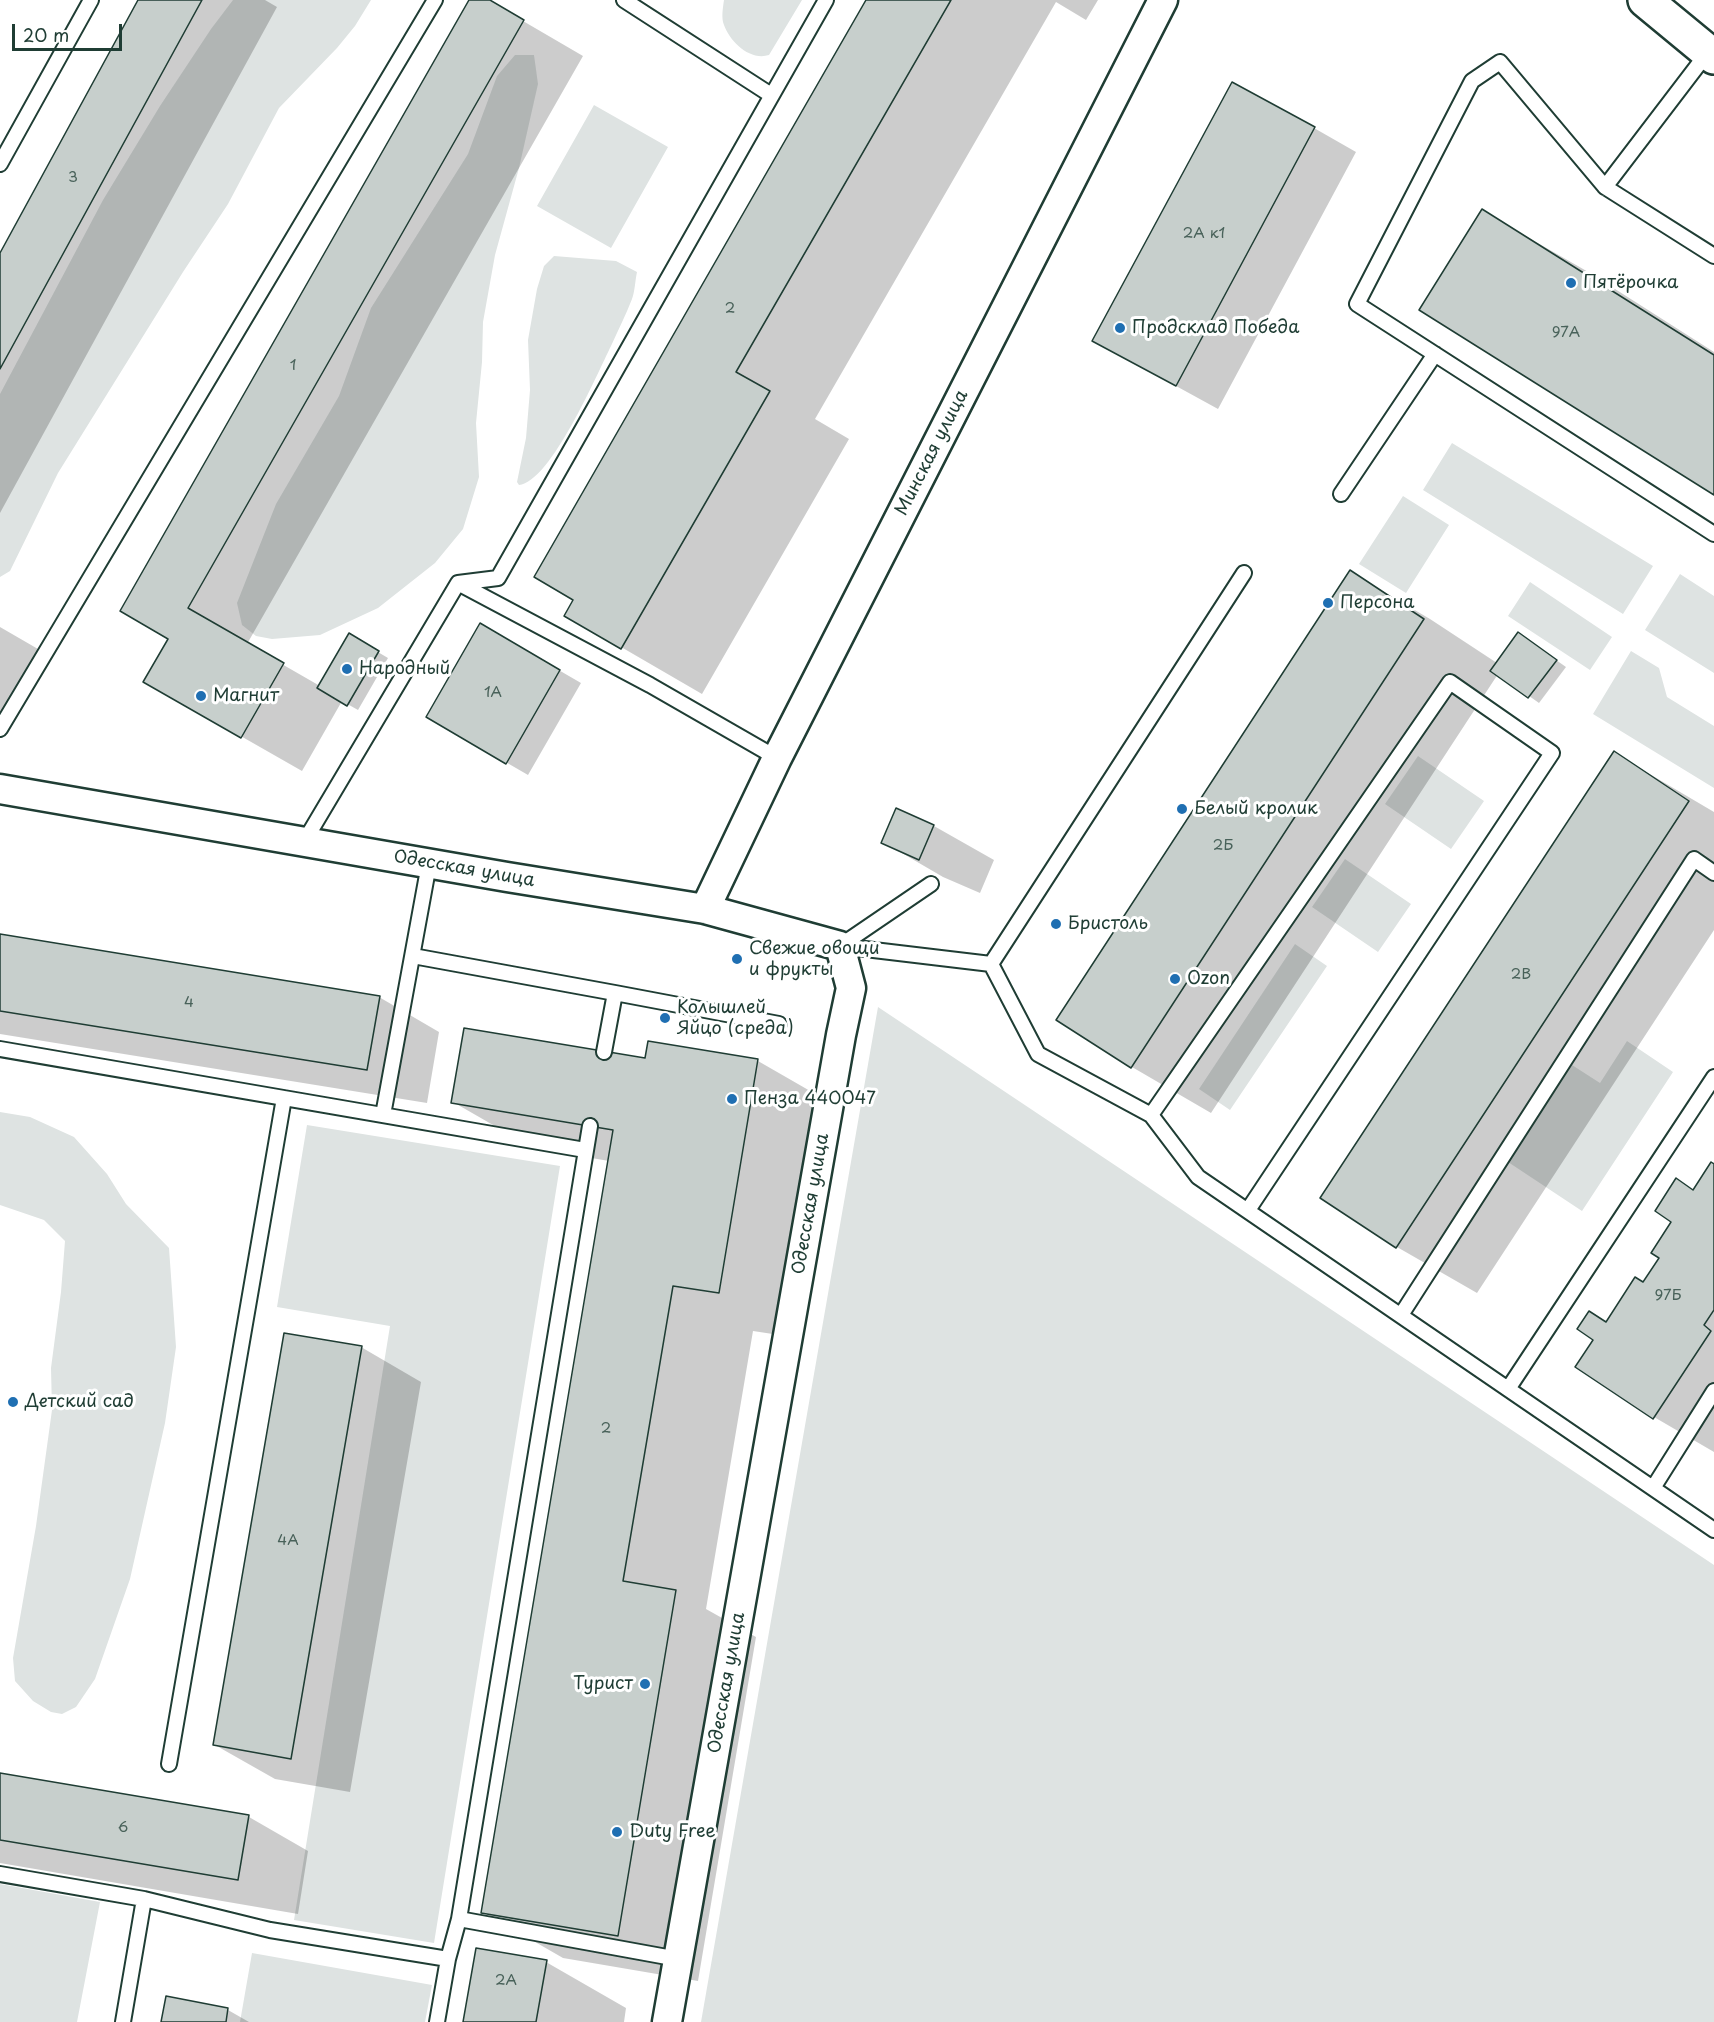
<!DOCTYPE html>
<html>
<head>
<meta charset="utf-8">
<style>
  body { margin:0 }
  #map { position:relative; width:1714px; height:2022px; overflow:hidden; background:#fff; font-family:"Playpen Sans",sans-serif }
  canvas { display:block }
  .scale { position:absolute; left:12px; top:24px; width:110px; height:27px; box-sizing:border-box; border:3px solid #1f3d34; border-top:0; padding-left:8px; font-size:18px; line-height:21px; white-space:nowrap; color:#1f3d34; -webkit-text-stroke:4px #fff; paint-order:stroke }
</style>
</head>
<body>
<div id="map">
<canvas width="1714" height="2022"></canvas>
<div class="scale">20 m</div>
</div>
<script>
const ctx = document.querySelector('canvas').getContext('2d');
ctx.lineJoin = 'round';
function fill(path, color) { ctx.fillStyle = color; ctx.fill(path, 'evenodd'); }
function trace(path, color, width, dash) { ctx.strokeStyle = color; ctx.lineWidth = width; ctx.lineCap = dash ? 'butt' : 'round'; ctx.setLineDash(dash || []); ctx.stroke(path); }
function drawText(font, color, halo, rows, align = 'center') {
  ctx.font = font + ' "Playpen Sans",sans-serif'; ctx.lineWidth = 6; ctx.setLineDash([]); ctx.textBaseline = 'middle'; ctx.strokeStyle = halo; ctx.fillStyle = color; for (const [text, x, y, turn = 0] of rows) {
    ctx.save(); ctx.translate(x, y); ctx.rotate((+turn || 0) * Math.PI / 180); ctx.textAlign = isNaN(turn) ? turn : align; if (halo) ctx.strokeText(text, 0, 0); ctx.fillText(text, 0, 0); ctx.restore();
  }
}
fill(new Path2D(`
  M233,0h138l-16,26 -18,22 -58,60 -51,96 -45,68 -125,201 -48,98 -10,6v-183l103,-194 57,-94 51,-77z
  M724,0h78l-33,55c-19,6 -39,-13 -45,-30 -3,-7 -1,-18 0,-25z
  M515,55h19l4,29 -19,84 -24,87 -12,67 -1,40 -6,61 3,54 -16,52 -28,34 -57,45 -58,27 -48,4 -16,-3 -14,-11 -5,-22 39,-99 63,-108 32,-88 97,-154 29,-78z
  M594,105l74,42 -57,101 -74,-42z
  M554,256l62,5 21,11c-2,9 -2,19 -5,27 -6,16 -14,31 -21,47 -14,28 -60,136 -92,139l-2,-3 9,-44 4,-48 -2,-50 9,-51 7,-23z
  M1452,443l201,123 -30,48 -200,-124z
  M1403,496l46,29 -43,68 -47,-29z
  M1680,574l34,22v77l-69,-43z
  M1530,582l82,55 -22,33 -82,-54z
  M1631,651l28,17 8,29 47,29v62l-121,-74z
  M1418,756l66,45 -33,48 -66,-45z
  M1345,859l66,45 -33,48 -66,-45z
  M1295,944l32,22 -97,144 -31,-21z
  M878,1007l836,558v457h-1013z
  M1627,1041l46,31 -91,139 -74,-49 64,-97 28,18z
  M0,1112l30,5 44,20 33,37 19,30 43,44 7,99 -11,76 -35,156 -35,100 -19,28 -14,7 -11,-2 -18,-11 -18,-20 -2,-23 23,-132 16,-116 -1,-42 10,-76 4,-51 -21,-21 -44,-15z
  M307,1125l253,41 -126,777 -140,-23 96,-594 -113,-19z
  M0,1884l100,18 -23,120h-77z
  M252,1953l180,32 -7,37h-185z`), '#dee3e2');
fill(new Path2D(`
  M140,0h125l12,7 -277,506v-257z
  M471,0h16l96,56 -336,588 73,42 29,-51 39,23 -30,52 -16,-9 -40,70 -156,-89 24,-44z
  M868,0h230l-12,20 -30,-18 -241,417 34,20 -147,255 -136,-79z
  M1314,128l42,24 -138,257 -124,-68z
  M1482,211l108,62 124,79v142z
  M1350,572l80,47 67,44 22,-29 47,33 -27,36 -41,-29 -287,439 -79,-46z
  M481,625l100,58 -53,92 -100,-58z
  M0,627l38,22 -38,72z
  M1614,753l100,59v118l-237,363 -80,-46z
  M897,810l37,16 60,34 -14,33 -37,-16 -60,-35z
  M0,936l379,61 60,35 -12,71 -427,-69z
  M649,1043l109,18 80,46 -39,231 -46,-7 -47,278 50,28 -58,344 -135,-23 -80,-46 126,-751 -76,-13 -80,-46 193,-42z
  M1714,1165v287l-60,-35 -47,-94 36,-39 18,-27 12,-35 4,-42 17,11z
  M361,1347l60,35 -71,410 -75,-13 -60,-34z
  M0,1775l249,42 59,34 -10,63 -298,-51z
  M546,1962l80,46 -2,14h-160z
  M228,2010l21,12h-86z`), '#0003');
const building = new Path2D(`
  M138,0h64l-202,369v-116z
  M469,0h21l34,20 -336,588 96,55 -43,75 -98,-56 25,-43 -48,-28z
  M866,0h85l-215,372 34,19 -149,258 -57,-33 9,-16 -39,-23z
  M1232,82l83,45 -139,259 -84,-45z
  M1482,209l232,146v140l-295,-185z
  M1350,570l74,49 -293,449 -75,-48z
  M480,623l80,47 -54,94 -80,-47z
  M1518,632l39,28 -29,38 -38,-27z
  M349,633l30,18 -32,55 -30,-18z
  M1614,751l75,50 -293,447 -76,-50z
  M896,808l38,17 -15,35 -38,-17z
  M0,934l380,62 -13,74 -367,-59z
  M464,1028l181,30 3,-17 110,18 -39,234 -46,-7 -50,295 53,9 -58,346 -137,-23 132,-783 -162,-27z
  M1711,1162l3,2v146l-10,15 7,6 -58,88 -78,-52 18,-27 -16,-11 12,-18 17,11 29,-45 8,5 16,-24 -8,-5 20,-31 -16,-11 21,-33 17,12z
  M284,1333l78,13 -71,413 -78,-14z
  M0,1773l249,42 -11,65 -238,-40z
  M476,1948l71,12 -11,62h-73z
  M166,1996l62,12 -2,14h-65z`);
fill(building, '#c7cfcc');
trace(building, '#1f3d34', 1.5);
const service = new Path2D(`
  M624,0l147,95
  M0,164l91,-164
  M1605,187l103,-135
  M1714,256l-109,-69 -105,-125 -28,19 -115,223 357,230
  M1341,494l94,-140
  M458,583l192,102 127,73
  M0,729l435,-729
  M304,842l154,-259 40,-5 328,-578
  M931,884l-91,62 151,18 47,90 113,61 299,-433 102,71 -304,457
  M413,956l202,37
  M991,964l253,-391
  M0,1049l585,101
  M604,1052l11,-59 164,31
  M383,1115l46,-251
  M1151,1115l47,62 516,353
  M1401,1315l293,-456 20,14
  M1508,1389l206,-312
  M1653,1488l61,-97
  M169,1764l115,-666
  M0,1874l144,25 -21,123
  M144,1899l126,31 178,29
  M459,1919l131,-793
  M437,2022l11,-63 11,-40 219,40`);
const minor = new Path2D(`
  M0,789l507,88 198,32 135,37 11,42 -10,47 -174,987
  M705,909l72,-151 386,-758`);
const secondary = new Path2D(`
  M1645,0l69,57`);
trace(service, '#1f3d34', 18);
trace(minor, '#1f3d34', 33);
trace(secondary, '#1f3d34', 38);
trace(service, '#fff', 14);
trace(minor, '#fff', 28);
trace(secondary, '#fff', 33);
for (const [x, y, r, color] of [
  [1571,283,6,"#1f6fb2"],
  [1120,328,6,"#1f6fb2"],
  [1328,603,6,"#1f6fb2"],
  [347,669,6,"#1f6fb2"],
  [201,696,6,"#1f6fb2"],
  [1182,809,6,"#1f6fb2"],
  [1056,924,6,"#1f6fb2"],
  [737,959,6,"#1f6fb2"],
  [1175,979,6,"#1f6fb2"],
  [665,1018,6,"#1f6fb2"],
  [732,1099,6,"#1f6fb2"],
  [13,1402,6,"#1f6fb2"],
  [645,1684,6,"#1f6fb2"],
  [617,1832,6,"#1f6fb2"]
]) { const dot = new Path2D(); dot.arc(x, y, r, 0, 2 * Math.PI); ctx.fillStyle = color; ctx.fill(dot); trace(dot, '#fff', 2); }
drawText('15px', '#49625a', null, [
  ["3",73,178],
  ["2А к1",1204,234],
  ["2",730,309],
  ["97А",1566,333],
  ["1",293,366],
  ["1А",493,693],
  ["2Б",1223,846],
  ["2В",1521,975],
  ["4",189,1003],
  ["97Б",1668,1296],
  ["2",606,1429],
  ["4А",288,1541],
  ["6",123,1828],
  ["2А",506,1981]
]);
drawText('18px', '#1f3d34', '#fff', [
  ["Пятёрочка",1583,283],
  ["Продсклад Победа",1132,328],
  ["Персона",1340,603],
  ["Народный",359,669],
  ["Магнит",213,696],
  ["Белый кролик",1194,809],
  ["Бристоль",1068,924],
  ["Свежие овощи",749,949],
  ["и фрукты",749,970],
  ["Ozon",1187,979],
  ["Колышлей",677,1008],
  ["Яйцо (среда)",677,1029],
  ["Пенза 440047",744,1099],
  ["Детский сад",25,1402],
  ["Турист",633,1684,"right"],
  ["Duty Free",629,1832]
], 'left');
drawText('18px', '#1f3d34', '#fff', [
  ["Минская улица",932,453,-63],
  ["Одесская улица",464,869,10],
  ["Одесская улица",811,1204,-80],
  ["Одесская улица",727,1683,-80]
]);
</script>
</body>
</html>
